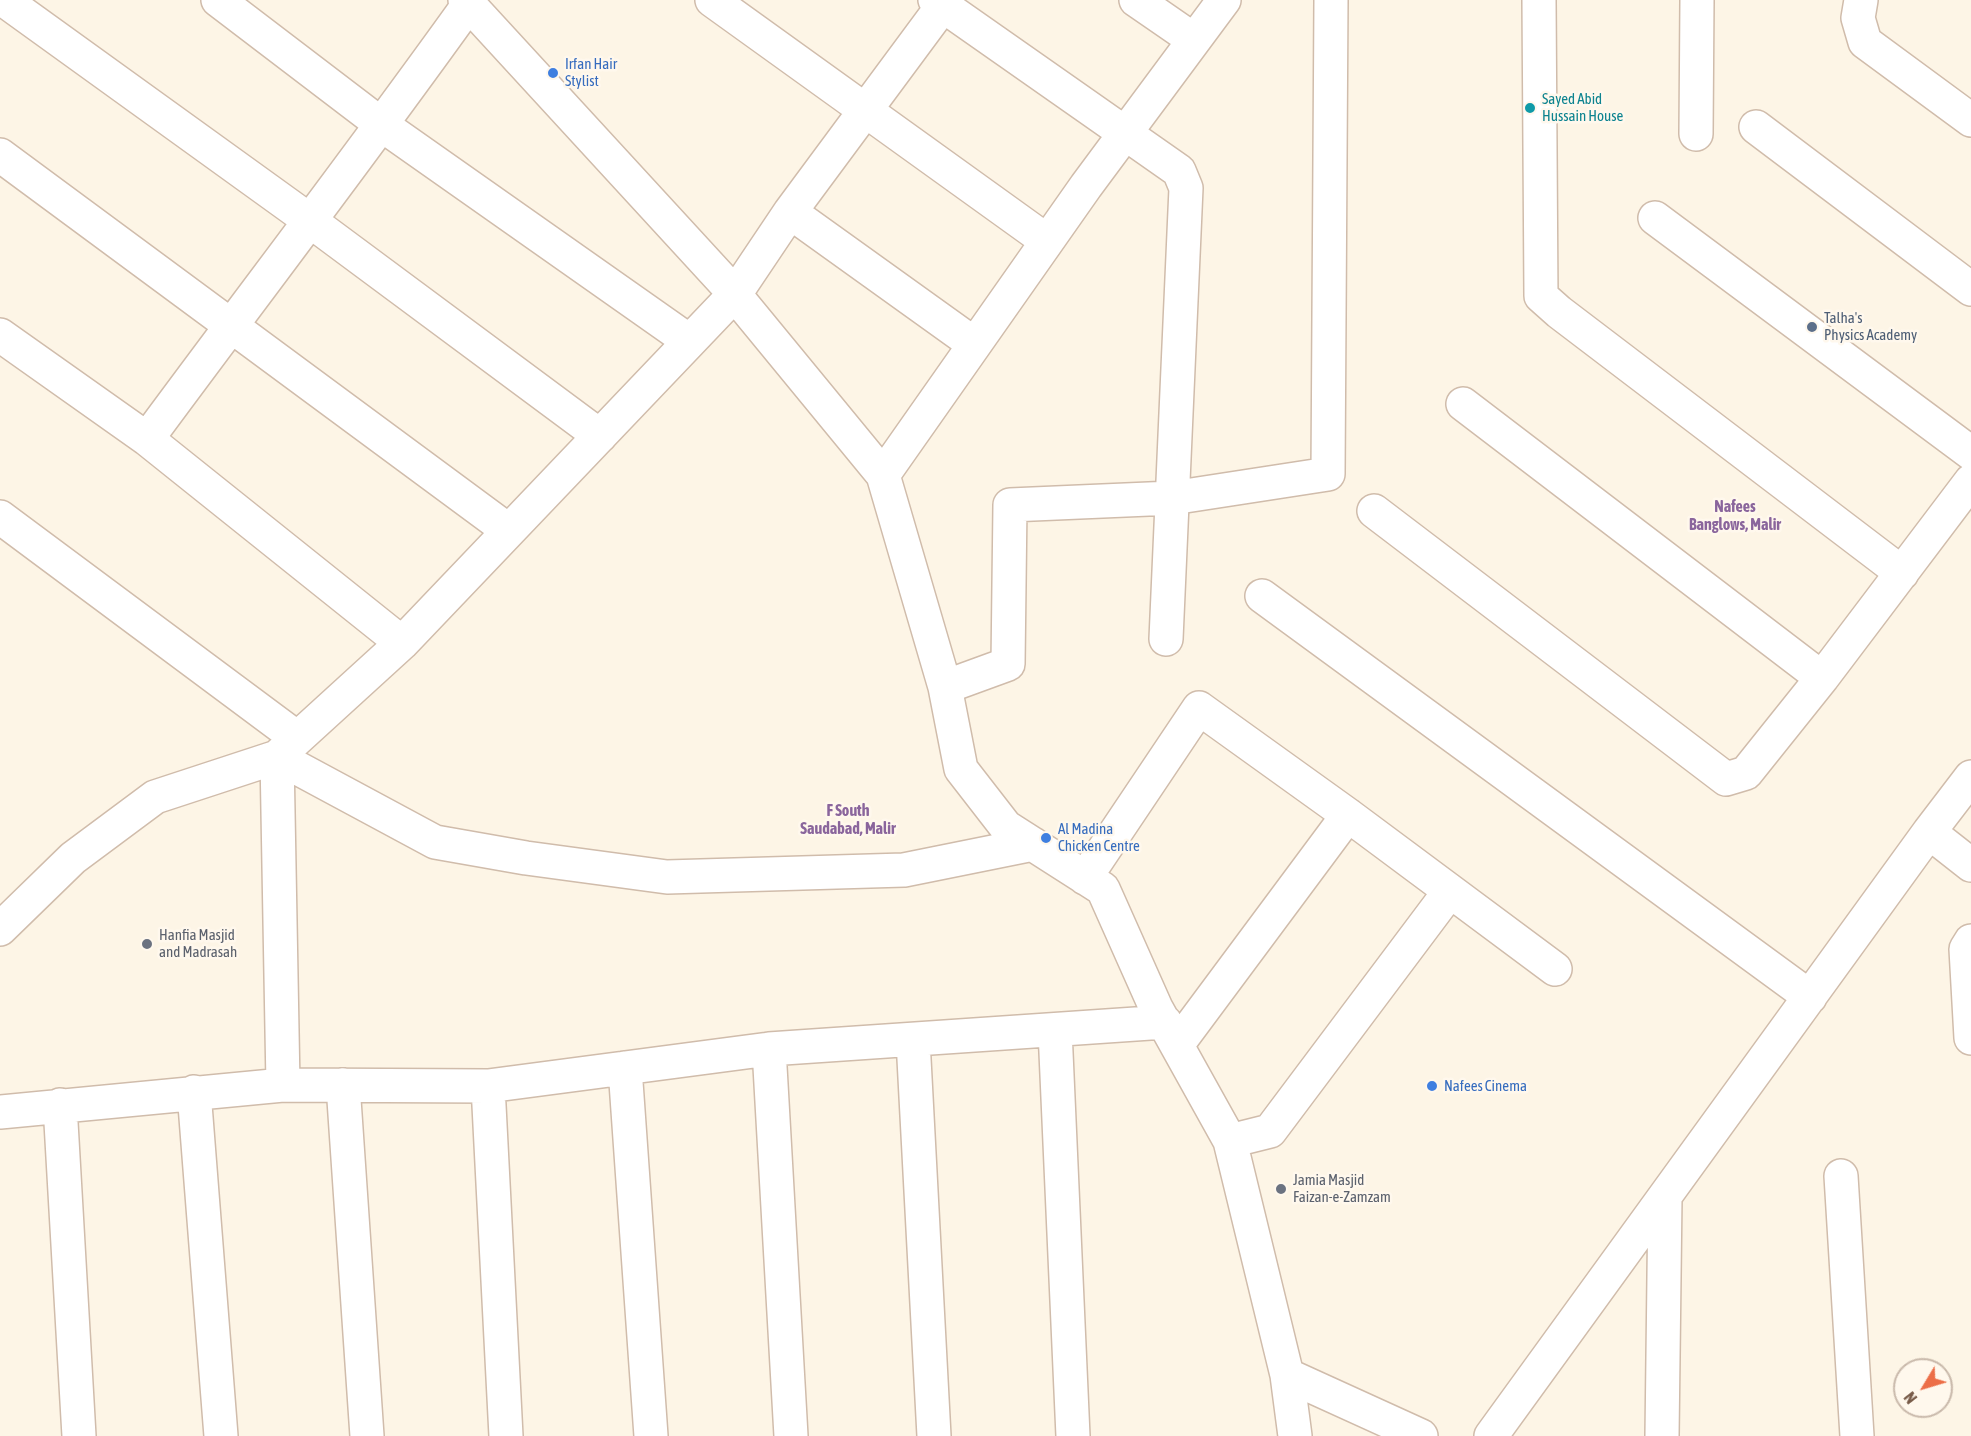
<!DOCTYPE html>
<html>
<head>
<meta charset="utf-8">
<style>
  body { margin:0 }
  #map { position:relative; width:1971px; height:1436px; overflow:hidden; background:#fdf5e6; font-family:"Asap Condensed",sans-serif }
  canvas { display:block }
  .north { position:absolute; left:1893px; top:1358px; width:60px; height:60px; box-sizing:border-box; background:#fff8ed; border:2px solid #c9b9ab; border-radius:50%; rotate:232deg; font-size:16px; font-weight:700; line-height:24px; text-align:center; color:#785b49 }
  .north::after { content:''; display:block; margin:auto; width:21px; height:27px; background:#ec6e47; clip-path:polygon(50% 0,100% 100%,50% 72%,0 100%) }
</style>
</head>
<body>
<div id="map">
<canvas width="1971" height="1436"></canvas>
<div class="north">N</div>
</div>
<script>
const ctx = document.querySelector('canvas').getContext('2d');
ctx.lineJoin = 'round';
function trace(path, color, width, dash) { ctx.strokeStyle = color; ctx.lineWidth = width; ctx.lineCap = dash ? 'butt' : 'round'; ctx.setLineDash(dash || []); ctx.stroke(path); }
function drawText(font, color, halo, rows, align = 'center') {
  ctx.font = font + ' "Asap Condensed",sans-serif'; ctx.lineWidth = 5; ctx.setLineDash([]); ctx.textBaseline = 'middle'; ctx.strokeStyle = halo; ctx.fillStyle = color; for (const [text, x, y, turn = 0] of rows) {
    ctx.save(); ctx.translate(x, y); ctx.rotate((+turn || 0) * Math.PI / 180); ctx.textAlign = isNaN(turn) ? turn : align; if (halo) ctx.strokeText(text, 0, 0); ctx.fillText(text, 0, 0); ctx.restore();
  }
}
const minor = new Path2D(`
  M4,0l305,220 291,216
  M218,0l164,125 307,216
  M465,0l261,284 157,191 62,212 16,82 45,58 97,62 53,119 74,133 57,234 8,61
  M712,0l335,241
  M935,0l244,171 7,17 -20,451
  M1136,0l58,40
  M1539,0l2,296 18,16 343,261
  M1861,0l-3,18 7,24 106,78
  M1756,127l215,162
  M1696,134l1,-134
  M0,155l509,376
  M790,212l184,132
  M1655,218l316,235
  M0,335l147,104 255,204
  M1463,404l359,274
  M147,439c107,-145 217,-288 322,-435
  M883,475l203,-289 138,-186
  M1374,511l352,268 20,-6 76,-95 149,-197
  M0,517l297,221
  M1262,596l548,401
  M945,687l63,-23 2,-159 162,-7 156,-24 3,-474
  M1929,832l42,33
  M1085,878l114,-170 149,107 207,154
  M0,929l73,-71 82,-61 122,-40 125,-114 333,-349 55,-82 157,-212
  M1971,941l-5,8 5,89
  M1055,1030l18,406
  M913,1040l21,396
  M1177,1045l171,-230
  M769,1049l22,387
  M625,1068l26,368
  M283,1085l-6,-328 158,85 91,16 141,19 237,-7 129,-26
  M343,1085l24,351
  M488,1086l18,350
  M194,1092l27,344
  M60,1105l19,331
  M0,1112l283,-27 205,1 281,-37 396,-27
  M1230,1141l40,-10 180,-240
  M1841,1176l16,260
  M1287,1375l134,61
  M1491,1436l438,-604 42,-55
  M1662,1436l3,-239`);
trace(minor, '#d0bcab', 36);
trace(minor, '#fff', 33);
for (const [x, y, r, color] of [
  [553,73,6,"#3f7fe0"],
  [1530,108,6,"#0f9aa8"],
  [1812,327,6,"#5c6f8a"],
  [1046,838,6,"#3f7fe0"],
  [147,944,6,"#6b7280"],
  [1432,1086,6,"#3f7fe0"],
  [1281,1189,6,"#6b7280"]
]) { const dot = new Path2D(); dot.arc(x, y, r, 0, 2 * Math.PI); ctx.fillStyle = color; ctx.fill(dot); trace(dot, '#fff8ed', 2); }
drawText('15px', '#366cbe', '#fff8ed', [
  ["Irfan Hair",565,64],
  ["Stylist",565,81],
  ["Al Madina",1058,829],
  ["Chicken Centre",1058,846],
  ["Nafees Cinema",1444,1086]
], 'left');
drawText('15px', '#0d838f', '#fff8ed', [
  ["Sayed Abid",1542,99],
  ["Hussain House",1542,116]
], 'left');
drawText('15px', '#4e5e75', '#fff8ed', [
  ["Talha's",1824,318],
  ["Physics Academy",1824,335]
], 'left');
drawText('15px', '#5b616d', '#fff8ed', [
  ["Hanfia Masjid",159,935],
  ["and Madrasah",159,952],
  ["Jamia Masjid",1293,1180],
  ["Faizan-e-Zamzam",1293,1197]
], 'left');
drawText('bold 16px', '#8a659c', '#fff8ed', [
  ["Nafees",1735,507],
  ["Banglows, Malir",1735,525],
  ["F South",848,811],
  ["Saudabad, Malir",848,829]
]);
</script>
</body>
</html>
